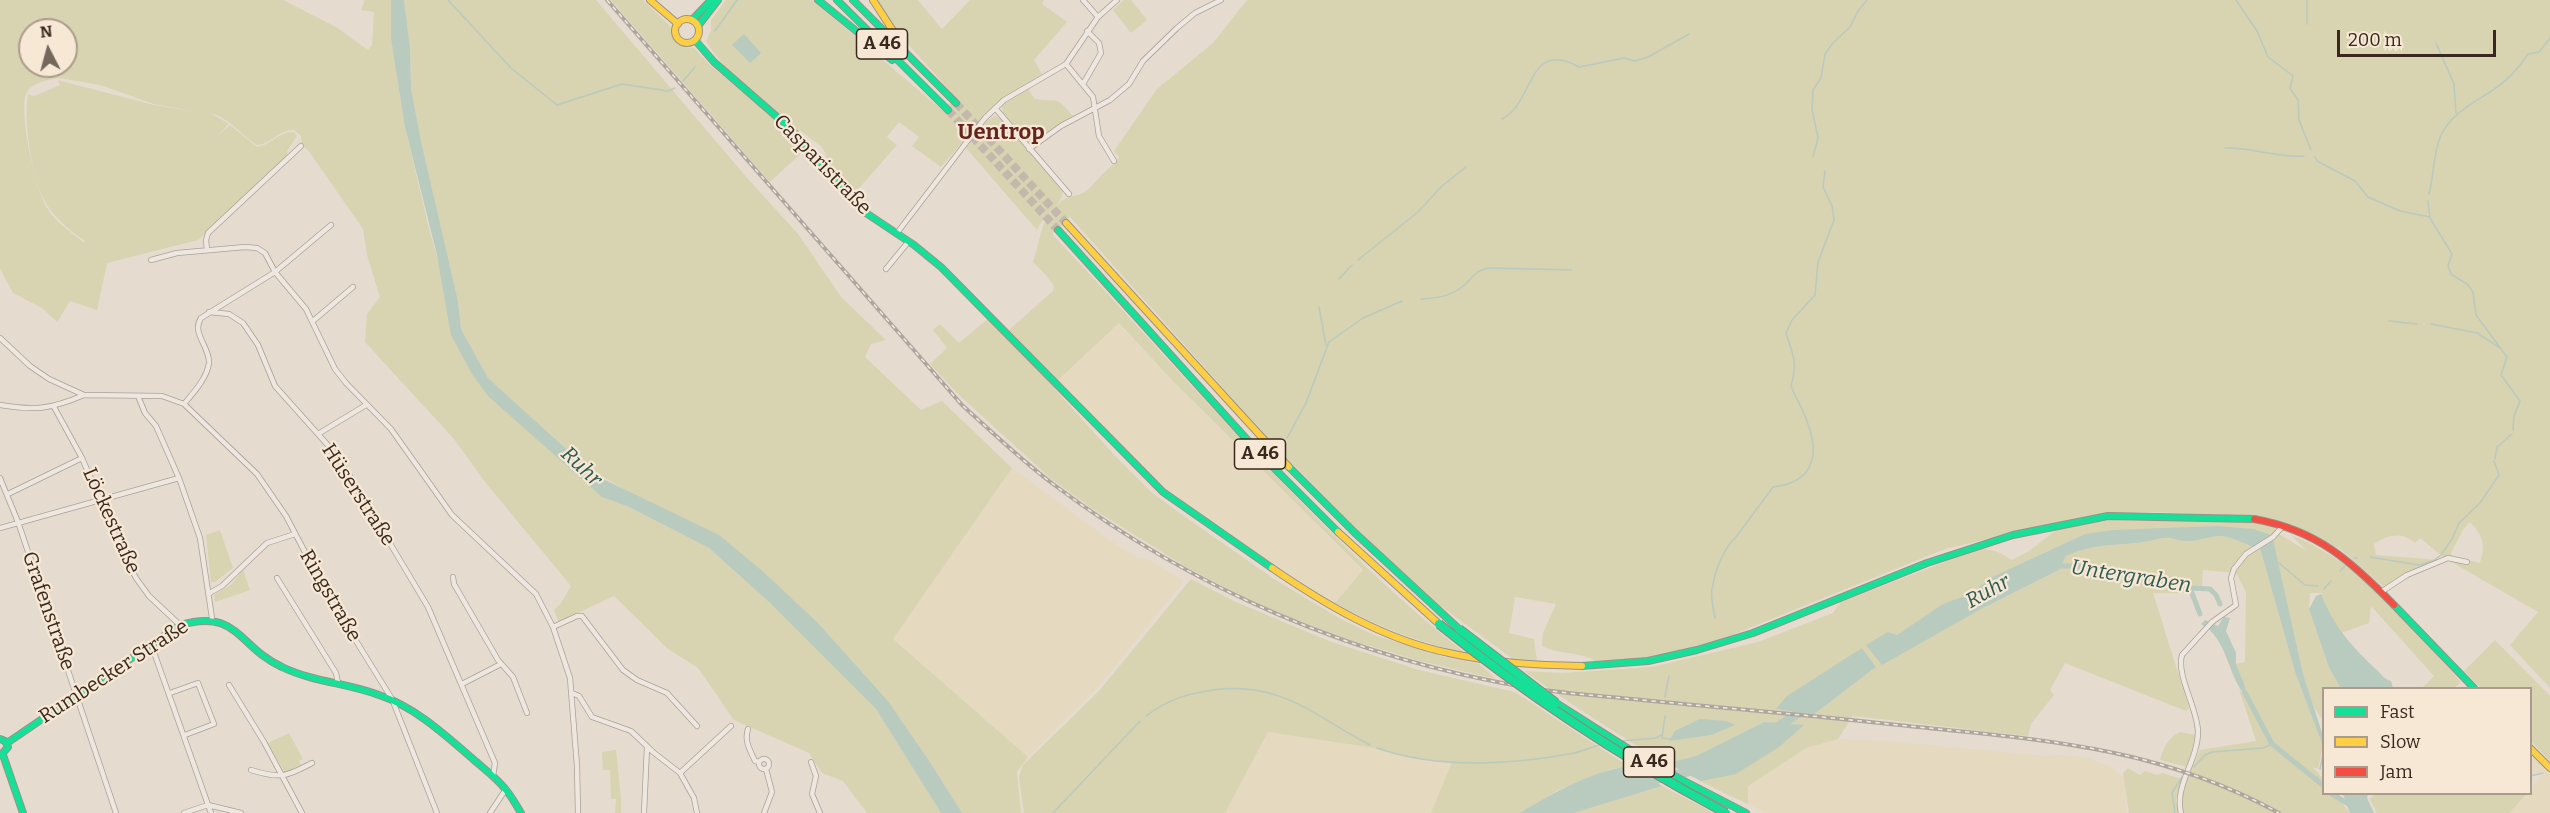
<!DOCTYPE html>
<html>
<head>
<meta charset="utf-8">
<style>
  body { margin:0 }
  #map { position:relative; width:2550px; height:813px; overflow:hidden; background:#e5dccf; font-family:Bitter,serif }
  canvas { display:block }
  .legend { position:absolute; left:2322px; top:687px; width:210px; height:108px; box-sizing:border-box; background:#f6e8d4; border:2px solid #ab9b8c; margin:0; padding:8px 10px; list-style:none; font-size:18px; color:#3a281f }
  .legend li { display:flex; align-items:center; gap:12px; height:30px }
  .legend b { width:30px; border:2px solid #ab9b8c }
  .north { position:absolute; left:18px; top:18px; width:60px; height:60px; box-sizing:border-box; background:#f6e8d4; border:2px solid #ab9b8c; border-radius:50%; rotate:354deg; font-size:16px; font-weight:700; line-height:24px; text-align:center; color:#3a281f }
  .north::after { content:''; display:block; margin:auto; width:21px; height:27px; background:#76675d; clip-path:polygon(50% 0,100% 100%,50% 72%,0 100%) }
  .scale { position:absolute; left:2337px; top:30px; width:159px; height:27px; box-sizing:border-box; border:3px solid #3a281f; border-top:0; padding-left:8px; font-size:18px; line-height:21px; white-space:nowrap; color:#3a281f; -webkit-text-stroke:4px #f6e8d4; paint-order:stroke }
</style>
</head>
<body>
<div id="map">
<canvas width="2550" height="813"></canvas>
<ul class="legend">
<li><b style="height:8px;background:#16e098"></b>Fast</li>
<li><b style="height:8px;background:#ffcf43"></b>Slow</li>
<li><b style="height:8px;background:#f24e42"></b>Jam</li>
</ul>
<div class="north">N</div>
<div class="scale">200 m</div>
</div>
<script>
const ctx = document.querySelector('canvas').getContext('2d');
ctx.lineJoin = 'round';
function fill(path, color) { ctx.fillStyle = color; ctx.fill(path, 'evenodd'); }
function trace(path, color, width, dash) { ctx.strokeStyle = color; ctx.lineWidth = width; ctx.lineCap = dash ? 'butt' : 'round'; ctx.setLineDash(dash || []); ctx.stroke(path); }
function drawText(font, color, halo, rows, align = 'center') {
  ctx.font = font + ' Bitter,serif'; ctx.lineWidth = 4.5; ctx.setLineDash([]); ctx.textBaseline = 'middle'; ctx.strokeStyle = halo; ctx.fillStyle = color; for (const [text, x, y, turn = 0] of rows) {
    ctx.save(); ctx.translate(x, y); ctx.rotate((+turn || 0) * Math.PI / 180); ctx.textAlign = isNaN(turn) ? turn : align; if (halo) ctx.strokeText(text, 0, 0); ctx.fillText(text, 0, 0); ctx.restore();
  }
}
fill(new Path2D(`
  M1118,323l55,58 190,190 -28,32 -107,-69 -77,-57 -93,-97z
  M1012,468l103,76 23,14 12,2 31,19v6l-82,101 -71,71 -135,-118z
  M1268,732l100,15 48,12 37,3 -22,51h-206z
  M1838,739l50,2 157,15 14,-1 26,2 26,10 9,7 4,5 3,34h-361l-18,-9 -1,-18 59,-38z
  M2531,755l19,20v38h-40l16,-19h4l1,-6 14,-17 -14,3z`), '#e5d9bf');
fill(new Path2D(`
  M0,0h283l53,27 32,23 4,-5 2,-33 -13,-2 4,-10h26v39l14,88 25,106 42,141 130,123 27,10 80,41 61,55 106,106 65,104h-74l-24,-32 -21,-8 -13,-20 -75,-33 -36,-52 -30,-19 -54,-53 -55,26 -5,-12 7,-7 10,-17 -86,-104 -31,-43 -89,-97 2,-28 13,-17 -13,-42 -4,-26 -55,-79 -6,-5 -1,-9 -7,-6c-14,-1 -23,14 -37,15 -17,-11 -27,-27 -47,-32l19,11 -17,17 18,-16 27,22c14,-2 23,-16 37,-15l3,4 -10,15 1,6 -90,83 -91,23 -10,47 -27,-9 -13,21 -15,-14 -29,-15 -13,-24zM30,30h36v36h-36zM60,78l40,7 54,19 44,8 -44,-7 -93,-24 -3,-1 2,5 -26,11 -6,-2c-5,27 4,87 19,111 9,14 24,26 38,36l-2,1c-12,-10 -28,-20 -36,-34 -11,-18 -30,-99 -20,-116 6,-10 23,-13 33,-14z
  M404,0h192l152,179 50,55 44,64 44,42 -15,4 -6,13 56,53 21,-9 70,67 -119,171 135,118 -11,15 4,41h-59l-32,-51 -42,-61 -70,-78 -51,-48 -182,-109 -97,-88 -27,-49 -3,-28 -37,-160 -10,-53 -1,-40z
  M611,0h32l27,26 3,12 10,9 11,1 17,18 81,66 15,16 -37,34z
  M726,0h86l131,111 13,-13 -56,-63 -24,-35h42l24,29 28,-29h74l-2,4 25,18 -33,38 8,14 -46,29 -55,64 -29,-21 7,-9 -20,-15 -12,15 10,8 -44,50 -25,-31 -3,-12 -4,-6c-41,-31 -88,-61 -115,-105l5,-10v-11z
  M1124,0h7l16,20 -16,13 -18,-23z
  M1247,0h1303v688l-40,-43 28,-33 -95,-55 -23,-19 -5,5c-13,-12 -27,-8 -41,1l2,11 64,5 -42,17 -14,10 -44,-38 -28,-15 -55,-18 -105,-4 -61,3 -146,34 -223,90 -69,19 -58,3c-15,-10 -36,-6 -53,-15l1,-13 13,-29 -41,-7 -6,36 25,6 3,22 -24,-2 -75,-55 -65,-58 -98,-100 -205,-229 -18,17c82,87 161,178 245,264 53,54 106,107 167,154 -46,-9 -89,-27 -129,-49l28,-33 -190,-189 -54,-58 -61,57 -49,-50 44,-39 1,-5 -9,-12 -12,-12c9,-26 6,-43 30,-62 7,-5 16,-4 22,-8 11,-9 19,-22 31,-29l3,-6 -5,-6 43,-62 56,-46zM2470,522c13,13 16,24 10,41l-28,-7 -1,-3 13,-25z
  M1028,89l7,10c24,4 19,-5 38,17l-45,27 -25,-30 -1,-8z
  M995,116l8,4 60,70c0,15 -21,26 -26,40l-71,-82 21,-27z
  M988,319l48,49 79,88 35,35 24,18 100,70 65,39 35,17 71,22 34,7 17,15 -76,-18 -79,-24 -84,-33 -71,-37 -93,-58 -43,-31 -93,-85 -27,-29 17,-16 -14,-18 7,-6 19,19z
  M2113,520l142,2 19,4 5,8 28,17 -16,-16c71,28 119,92 170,147l-7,6h-32l12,-12 -63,-70 -2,17 -28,10 -14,-22 -6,-17 2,-1h-13l-1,16 18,54 20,24 6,-2 9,3h-38l-1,32 -10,-14 -10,-32 -30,-134 -13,8 35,124 28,74 -5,23 -5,-2 10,12 1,15h11l15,19h-167c-5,-21 9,-44 17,-63l56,-9 -17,-52 7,8 -1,-11 -9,-22 9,-2 1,-70 -10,-19 -33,-3 -1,16 -19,7h-30l36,115 -3,3 -121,-48 -15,27 4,5 -23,29 -3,12 -175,-20 -15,23 -32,9 -58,38v18c-79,-35 -153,-83 -224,-133l38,2 90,-6 106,-25 75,-29 8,-11 140,-54 17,4 14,8 17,-9 30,-23zM2085,534l185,2 -17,11c-11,-5 -20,-9 -31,-11 -11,-1 -25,6 -37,5 -5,0 -9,-2 -14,-3 -10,-1 -18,3 -27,4 -30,5 -49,0 -78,14l-7,14 -78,39 -100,55 7,-32 9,3 46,-31 29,-11 18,-15zM1862,648l14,19 -63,48 -36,-6zM1764,722l39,4 -134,38 27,-8z
  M220,530l13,38 -18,14h-4l-5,-47z
  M243,570l7,20 -35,12 -1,-7 17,-10z
  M1191,579l45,23 93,39 90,29 96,22 113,74 -16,3 -54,21 -38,23h-89l21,-51 -36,-3 -48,-12 -100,-15 -43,81h-201l-5,-36 4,-12 76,-74z
  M2495,640l55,56v65l-19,-20 -1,-53h-49l-17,-17z
  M2180,732l16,3 -9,32 -27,-7c3,-11 8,-23 20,-28z
  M289,733l14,26 -4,2 2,4 -16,8 -17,-30z
  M616,750l5,49v14h-6l1,-14h-5l-1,-29h-7l-1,-18z
  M2128,768l12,7 5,-4 12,4 5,-2 20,6 -6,22 3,12h-50l-6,-40z
  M1662,786l52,27h-140z
  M2375,794h151l-16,19h-133l-7,-14z`), '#d8d3b1');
fill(new Path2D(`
  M391,0h13l6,48 1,40 10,53 37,160 3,28 27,49 97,88 18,13 116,56 48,40 51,48 70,78 42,61 32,51h-21l-65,-104 -106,-106 -61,-55 -80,-41 -27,-10 -114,-101 -16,-22 -21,-39 -14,-80 -32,-128 -14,-88z
  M744,34l17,19 -11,10 -18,-18z
  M2217,526l36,3 18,6 -18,12c-11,-5 -20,-9 -31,-11 -10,-1 -25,6 -37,5 -5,0 -9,-2 -14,-3 -10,-1 -18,3 -27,4 -29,4 -50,1 -78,14l-7,14 -78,39 -99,56 -16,-20 22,-13 9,3 46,-31 29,-11 18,-15 95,-44 29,-4z
  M2273,539l30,135 20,62v10l-28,-74 -35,-124z
  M2321,594c13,33 31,53 56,76 5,5 7,9 14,11l2,7c-18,1 -35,-1 -53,-1l-12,-22 -19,-56 7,-13z
  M2224,617l6,1 -4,13 10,22v11l9,22 2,12c-20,-22 -19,-60 -46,-74l4,-4 13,6z
  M1862,648l14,19 -63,48 -37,-6 11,-13z
  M1700,719l26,2 9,4 -24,10 -42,6 6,-10z
  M1764,722l40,3 -25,22 -43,27 -35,7 -33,-18 28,-7z
  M1628,766l34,20 -88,27h-54c34,-21 69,-40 108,-47z
  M2343,794h25l-1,4 7,15h-24z`), '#b9cabe');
trace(new Path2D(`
  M448,0l63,68 46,37 65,-21 46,7 7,-3
  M2236,0l21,31 11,26 25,19 -3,12 8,12 1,20 12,30
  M2307,24v-24
  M715,31l22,-31
  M2436,43l18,41 2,29
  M683,81l12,-14
  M1502,119c32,-15 25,-81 77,-52l45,-9 11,3 13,-4 41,-23
  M2225,148c27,-1 53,10 79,8
  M1813,157l5,-19 -6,-29 1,-19 8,-12 4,-24 8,-11 17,-16 8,-16 9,-11
  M2315,157l2,4 38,20 13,16 32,14 30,6
  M2429,194c5,-18 4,-42 12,-59 11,-22 32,-32 52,-45 14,-9 26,-22 35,-36l11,-2 11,-14
  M2428,201l2,17 22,36 -4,12 3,8 16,10 6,8 3,23 31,42 -6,18 19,26 -6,15 -1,14
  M1358,260l60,-48 24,-26 24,-19
  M1339,279l13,-14
  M1421,299c15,-1 28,-2 41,-12 12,-9 10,-15 26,-19l83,2
  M1319,307l7,38
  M2389,321l28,3
  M2431,324l46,9 23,15
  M1287,438l19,-35 23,-61 34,-24 39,-17
  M2495,459l2,-12 15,-13
  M2370,557l49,8 14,-4 8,-6 11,-16 7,-16 21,-20 19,-28 -5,-14
  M2354,558h3
  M2279,563l26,22 13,1
  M2340,571l5,-5
  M2324,589l7,-8
  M1715,618c-1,-9 -5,-21 -3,-29 3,-18 11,-40 24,-52l37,-50c37,-4 48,-28 35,-63 -4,-13 -12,-25 -17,-38 7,-23 2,-31 -5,-53l6,-13 23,-25 3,-33 16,-42 -2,-14 -9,-19 2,-16
  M1665,697l4,-21
  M1146,716c23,-17 40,-22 67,-26 69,-9 101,26 157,55
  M1665,716l-3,22 8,1
  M1621,741l35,-3 5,-3
  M1377,748c59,21 136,17 197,5 9,-2 17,-6 26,-8
  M2194,767l11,-12 7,-3 51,-4 9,-4
  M2320,769l4,-20
  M2530,776l13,-3
  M2317,781l1,-4
  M1053,813l87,-92
  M2175,813l-3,-20 10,-16`), '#b9cabe', 1.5);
trace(new Path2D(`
  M2055,566h21l114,22 20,1 6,6 4,9
  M2190,588l10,26
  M2245,693l27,51 52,42
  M2332,794l18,11`), '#b9cabe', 5);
trace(new Path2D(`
  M1773,730l36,-24
  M1641,783l54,-13`), '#b9cabe', 9);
trace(new Path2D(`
  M956,103l110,120
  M948,110l110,120`), '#c3b8ac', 8, [8, 4]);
const street = new Path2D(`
  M1083,0l15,17
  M1066,64l27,33 6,39 15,25
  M1083,84l18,-31 -2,-10 -12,-12
  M995,108l74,86
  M1029,149l32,-23 49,-26 19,-16 14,-23 34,-33 18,-15 26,-13
  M897,233l88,-115 19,-18 62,-36 32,-47 19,-17
  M207,250l-1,-10 2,-7 93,-87
  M151,260l26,-7 68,-6 12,1 8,5 10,19 31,37 29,60 11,14 45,46 61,86 84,79 17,33 17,51 7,88 1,47
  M886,269l23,-28
  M209,312l20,2 14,9 15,22 17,41 59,66 17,26 77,129 67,156 -2,13
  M313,321l40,-34
  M0,338l30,28 19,13 35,16 78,1 22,8 73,70 29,42 41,78 65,105 45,114
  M138,396l7,17 11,13 23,52 21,60 12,80
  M184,404c10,-12 23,-26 25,-41 1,-16 -18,-30 -8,-45l74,-46 56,-47
  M0,405c35,6 51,4 84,-10
  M54,407l28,51 42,98 12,22 13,18 31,29
  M318,434l48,-29
  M0,478l18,44 98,291
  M8,494l74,-36
  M0,528l179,-50
  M453,577l1,7 44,76 15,17 14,36
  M277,578l59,95 2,10
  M2381,592l26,-17 41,-17 19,4
  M208,594l14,-8 45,-43 28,-9
  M553,627l24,-11h5l41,54 14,10 30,13 30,33
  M151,644l60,169
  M462,684l39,-20
  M229,685l35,57 38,71
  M170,693l28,-10 16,41 -29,11
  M572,693l7,3 13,21 39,14 22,21 27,21 14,25 3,15
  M748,729c-4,12 2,21 7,32l4,1
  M759 764a5 5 0 1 1 10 0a5 5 0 1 1-10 0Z
  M811,762l5,14 -4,18 8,19
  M251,770c29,9 35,7 61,-7
  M680,773l51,-47
  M184,813l24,-8 33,8
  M490,813l16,-24
  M644,813l3,-66
  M764,813l8,-21 -6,-23
  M2181,813c-7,-27 17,-53 17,-81 0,-23 -22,-56 -16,-77l30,-33 24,-17 -5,-27 3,-9 12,-15 27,-17 10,-11`);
const fast = new Path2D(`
  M818,0l74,60
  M837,0l111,110
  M853,0l103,103
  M692,20l19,-20
  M698,26l20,-26
  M695,40l19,22 78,68 71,81 51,34 27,22 222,225 109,76
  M1058,230l202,224 78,78
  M1289,467l66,66 104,96
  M2394,605l80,83
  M1582,666l66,-5 49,-11 56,-17 174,-70 86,-28 95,-19 146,3
  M1556,703l101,64 89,46
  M0,739l5,2 3,6 -7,8
  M7,743l173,-118c58,-17 58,22 102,42 31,15 65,16 97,28 36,12 65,39 94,64 11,10 24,19 33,31 6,7 10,15 15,23
  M3,755l20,58`);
const slow = new Path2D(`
  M650,0l28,24
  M873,0l26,40
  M675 31a12 12 0 1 1 24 0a12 12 0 1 1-24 0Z
  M1066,223l223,244
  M1338,532l101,92
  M1272,568c54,37 113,72 177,85 44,10 88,12 133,13
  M2530,748l20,20`);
const jam = new Path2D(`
  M2254,519c63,11 97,42 140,86`);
trace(street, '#aaa197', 6);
trace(fast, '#9a9187', 8);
trace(slow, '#9a9187', 8);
trace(jam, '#9a9187', 8);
trace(street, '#ede7e0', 4.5);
trace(fast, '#16e098', 6);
trace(slow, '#ffcf43', 6);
trace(jam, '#f24e42', 6);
const rail = new Path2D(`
  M607,0l355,405c30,27 59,55 91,79 141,106 303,175 477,204 37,6 75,8 112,12 82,8 165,15 247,24 140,15 262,19 390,89`);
trace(rail, '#ada6a0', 4);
trace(rail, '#f6e8d4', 1.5, [4.5]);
const fastBridge = new Path2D(`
  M1439,624c90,73 185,135 287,189
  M1459,629l97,74`);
trace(fastBridge, '#90877e', 10, []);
trace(fastBridge, '#16e098', 8);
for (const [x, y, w] of [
  [882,44,51],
  [1260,454,51],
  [1649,762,51]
]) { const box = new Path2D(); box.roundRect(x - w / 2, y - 15, w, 30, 4.5); ctx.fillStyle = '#f6e8d4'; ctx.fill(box); trace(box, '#3a281f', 1.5); }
drawText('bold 18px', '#3a281f', null, [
  ["A 46",882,44],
  ["A 46",1260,454],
  ["A 46",1649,762]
]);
drawText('20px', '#3a281f', '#f6e8d4', [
  ["Casparistraße",822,165,46],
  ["Hüserstraße",358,495,57],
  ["Löckestraße",111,521,66],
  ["Ringstraße",330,596,60],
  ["Grafenstraße",48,611,71],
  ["Rumbecker Straße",114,672,-33]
]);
drawText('italic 21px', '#2e5a51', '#f6e8d4', [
  ["Ruhr",581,467,43],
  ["Untergraben",2131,577,9],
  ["Ruhr",1988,592,-29]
]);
drawText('bold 22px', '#67231d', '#f6e8d4', [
  ["Uentrop",1001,133]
]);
</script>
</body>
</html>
